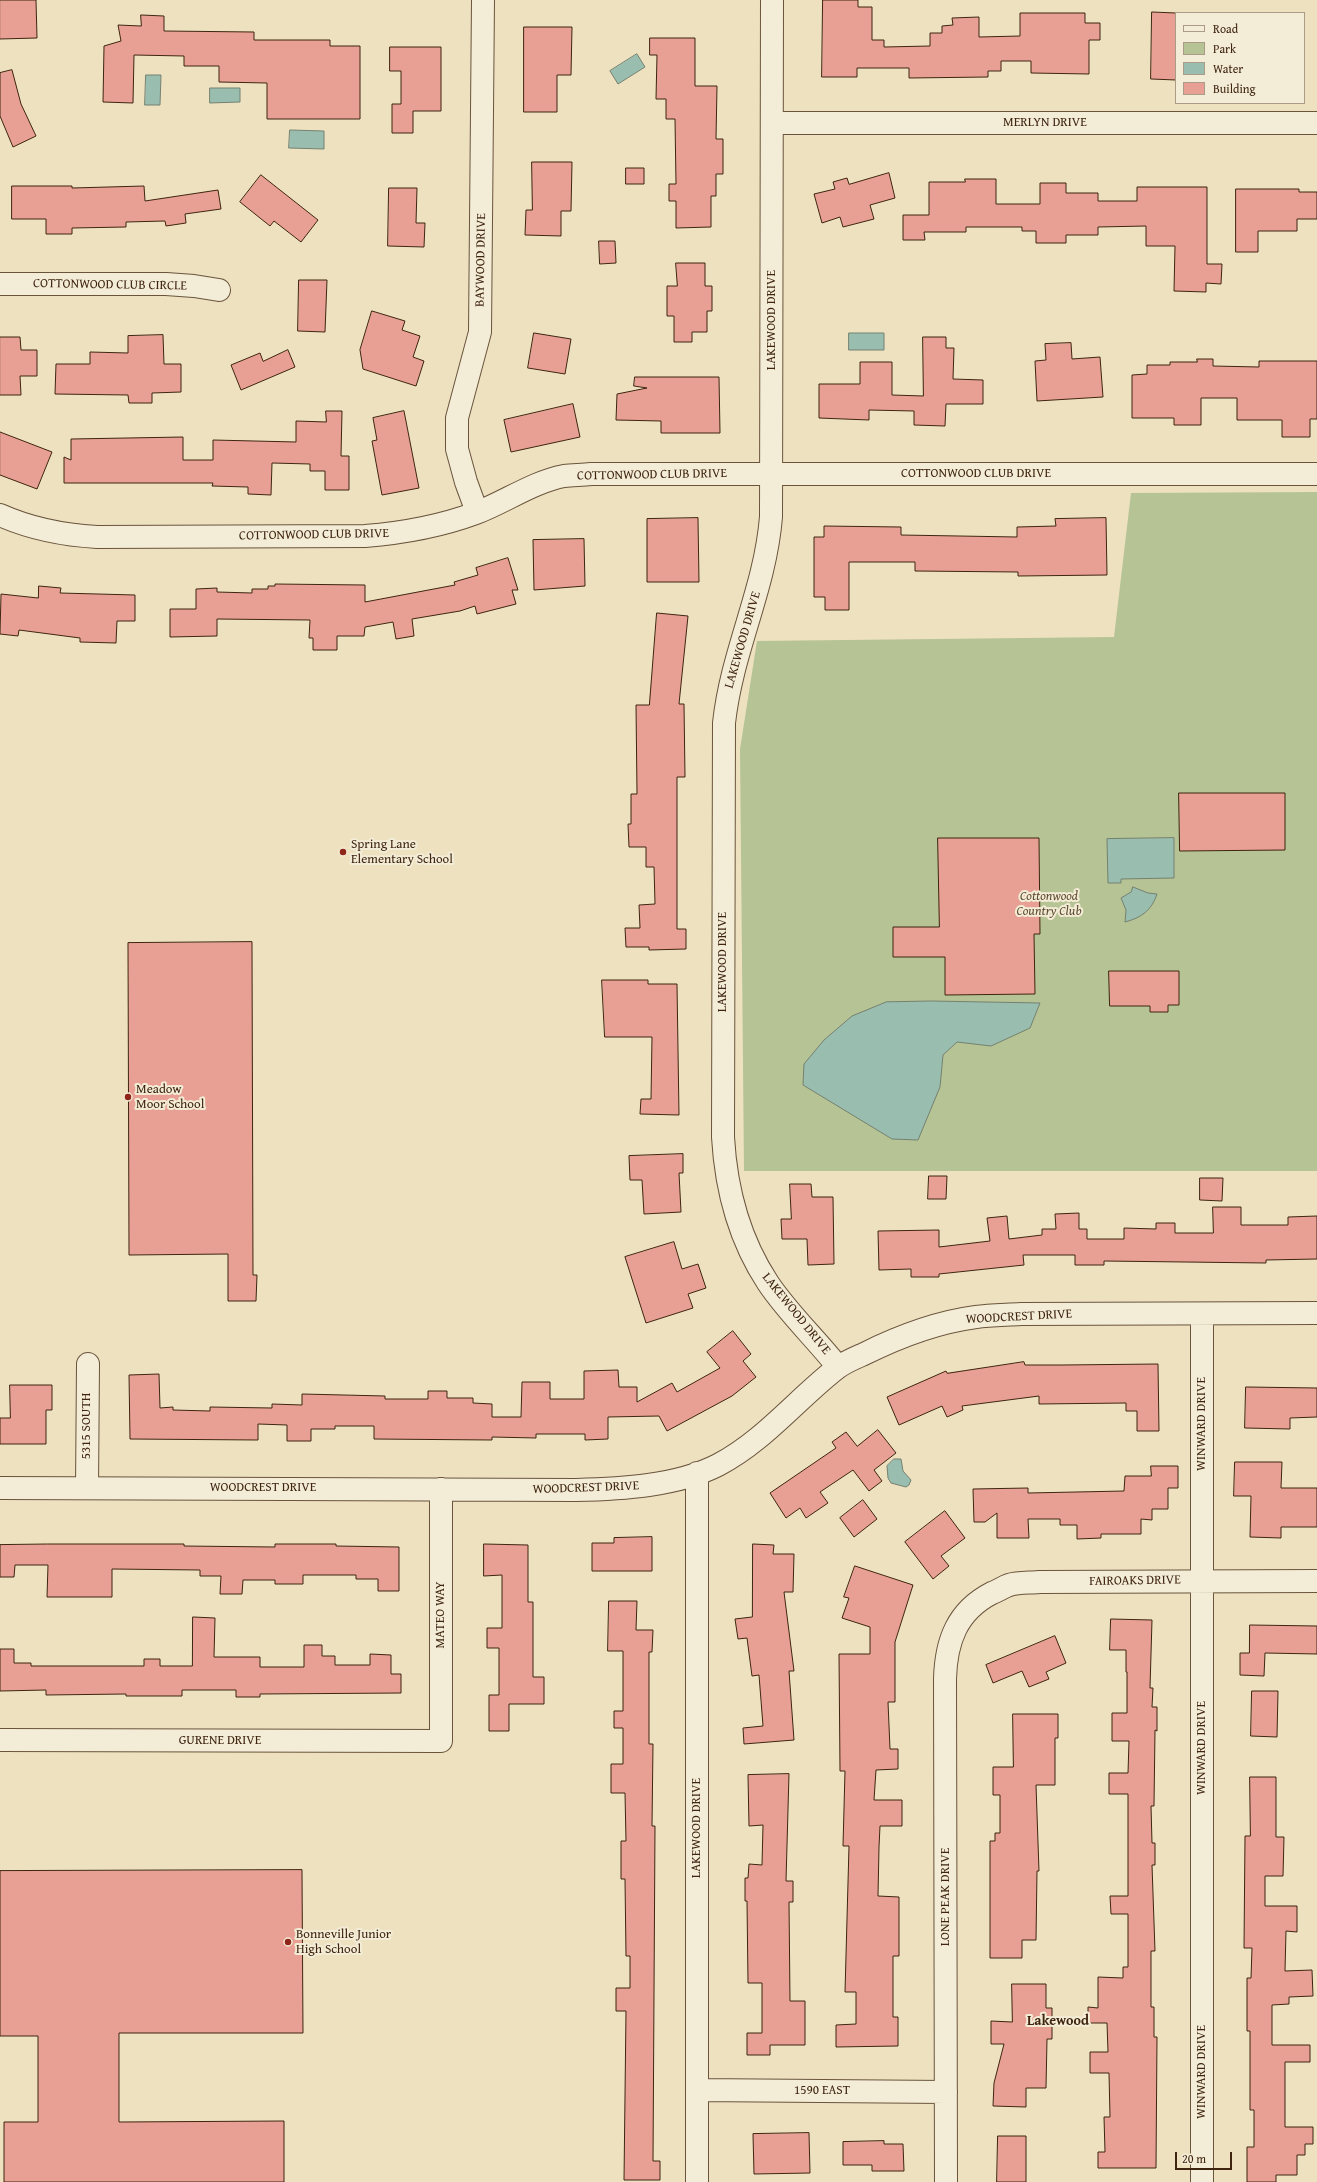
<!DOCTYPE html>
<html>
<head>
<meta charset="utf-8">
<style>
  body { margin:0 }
  #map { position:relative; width:1317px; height:2182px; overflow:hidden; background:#ede1c0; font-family:"Gentium Book Plus",serif }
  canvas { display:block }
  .legend { position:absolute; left:1175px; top:12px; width:130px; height:92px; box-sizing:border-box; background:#f3ecd6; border:1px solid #ab9c87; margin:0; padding:5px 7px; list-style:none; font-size:12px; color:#3f2510 }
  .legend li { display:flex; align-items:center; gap:8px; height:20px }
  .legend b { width:20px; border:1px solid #ab9c87 }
  .scale { position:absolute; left:1175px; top:2152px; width:57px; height:18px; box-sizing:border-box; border:2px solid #3f2510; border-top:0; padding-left:5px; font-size:12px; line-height:14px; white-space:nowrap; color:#3f2510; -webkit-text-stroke:3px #f3ecd6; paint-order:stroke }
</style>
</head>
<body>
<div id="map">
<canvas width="1317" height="2182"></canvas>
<ul class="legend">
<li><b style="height:5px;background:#f3ecd6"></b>Road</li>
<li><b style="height:11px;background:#b6c394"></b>Park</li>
<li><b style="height:11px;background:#99beb0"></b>Water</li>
<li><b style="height:11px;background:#e7a093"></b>Building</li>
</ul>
<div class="scale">20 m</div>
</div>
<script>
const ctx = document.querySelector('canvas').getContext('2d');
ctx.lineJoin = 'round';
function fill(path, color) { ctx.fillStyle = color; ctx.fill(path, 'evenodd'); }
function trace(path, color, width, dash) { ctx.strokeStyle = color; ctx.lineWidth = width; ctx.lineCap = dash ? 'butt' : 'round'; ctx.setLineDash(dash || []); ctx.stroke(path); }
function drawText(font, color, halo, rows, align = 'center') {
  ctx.font = font + ' "Gentium Book Plus",serif'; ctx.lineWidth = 4; ctx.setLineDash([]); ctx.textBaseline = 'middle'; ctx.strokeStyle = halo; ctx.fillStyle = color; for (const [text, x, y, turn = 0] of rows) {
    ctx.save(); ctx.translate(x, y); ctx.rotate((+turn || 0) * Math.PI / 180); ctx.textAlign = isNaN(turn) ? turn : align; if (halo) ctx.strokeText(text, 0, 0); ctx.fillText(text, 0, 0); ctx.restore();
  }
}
fill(new Path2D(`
  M1317,492v679h-573l-4,-422 17,-108 357,-4 17,-144z`), '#b6c394');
const water = new Path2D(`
  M637,54l8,13 -27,17 -8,-13z
  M146,75h15l-1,30h-15z
  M210,88h30v14l-30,1z
  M290,130l34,1v18l-35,-1z
  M849,333h35v17h-35z
  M1174,838v40l-53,1v4h-13l-1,-44z
  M1133,887l15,6 9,1c-5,16 -16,24 -32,28l1,-12 -5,-12 10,-6z
  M931,1001l109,2 -10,25 -39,18 -34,-4 -14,13 -3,32 -22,53 -26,-1 -89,-54 1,-21 20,-24 28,-24 34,-14z
  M894,1459h7l2,12 8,9 -2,5 -3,2 -15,-4 -3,-5 -1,-12z`);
fill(water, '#99beb0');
trace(water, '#758170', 1);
const building = new Path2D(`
  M0,0h36l1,38 -37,1z
  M823,0h35v7h14v33h12v7l46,-1v-13h12v-7l11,-1 -1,-7 27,-1v20l41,-1v-23h65v10h15v17h-11v34l-58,-1v-12h-30v10h-13v6l-79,1v-10h-52v9h-35z
  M1152,12l24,1v67l-25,-1z
  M141,15l23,1v15l90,1v8h76v6h30v73h-93v-36l-48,-1v-16h-35v-10l-50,-1 -1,48 -30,-1 1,-56 17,-5 -3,-16 23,1z
  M524,27h48l-1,48h-14v37h-33z
  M650,38h45v48h22l-1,53h7v35h-7v22h-5v31l-35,1v-27h-7v-17h7l-1,-65h-9v-20h-10l1,-44h-7z
  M390,47h51v64h-28v22h-21v-29h9v-33h-11z
  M12,70l9,34 15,32 -23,11 -13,-31v-43z
  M532,162h40l-1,49h-10v25l-36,-1 1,-25h6z
  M626,168h18v16h-18z
  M889,173l6,25 -25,7 4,14 -31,8 -3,-10 -18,6 -8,-29 21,-5 -2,-7 14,-4 2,6z
  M261,175l57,45 -17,22 -27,-21 -4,5 -30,-24z
  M965,179h31v25h44v-21h26v10h32v8h39v-14h70v77h15l-1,20 -15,-1v9l-32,-1 1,-45h-29v-20l-48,1v8h-32v8h-30v-12h-14v-4h-56v5h-42l1,8h-22v-25h26v-33h36z
  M12,186h60v2l72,-2 1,15 73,-11 3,19 -36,5 1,9 -20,3 -1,-5 -39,1v5l-54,1v6h-26v-15h-34z
  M389,188h28l-1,35h9l-1,24 -36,-1z
  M1236,189h63v3h18v27h-20v12h-39v21h-22z
  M599,241h16l1,22 -16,1z
  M676,263h29v23h7v25h-5v21h-15v10h-18v-26h-7v-30h10z
  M299,280h28l-2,52 -27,-1z
  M372,311l33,10 -3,9 18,6 -7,21 11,4 -8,25 -53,-17 -3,-19z
  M534,333l37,6 -6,35 -37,-6z
  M163,335l1,29h17v28l-29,1v10h-23l-1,-8 -73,-1 1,-30h34v-12l38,1v-17z
  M0,337h20l1,13h16v26h-17l1,19h-21z
  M923,337h23v11h8l-1,31 30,1v24h-37l-1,22 -31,-1v-14l-45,-1v10l-50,-2v-34h41v-22h32v33l31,1z
  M1071,343l1,16 28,-2 3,40 -66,4 -2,-40 11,-1 -1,-16z
  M288,350l7,17 -54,23 -10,-25 29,-12 3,8z
  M1197,359h16v7l46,1v-6h58v58h-7v18h-28v-17h-45v-22h-36v27h-27v-7h-42v-43l15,-1v-9h23v-3h27z
  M635,377h84l1,56h-59v-12l-45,-1 1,-26 30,-6 -13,-2z
  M573,404l7,33 -69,15 -7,-32z
  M326,411h16l-1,45h8v34h-24v-19h-15v-7l-38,-1 -1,32 -23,-1v-7l-36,-1 1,-3h-149v-26l7,3v-21l112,-2v23h30v-20l83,2v-21l30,1z
  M404,411l15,77 -37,7 -10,-54 5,-1 -4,-22z
  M0,432l52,20 -15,37 -37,-14z
  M698,518l1,64h-52v-63z
  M1106,518l1,57 -89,1v-4l-103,-1v-9h-66v48h-24v-13h-11v-60h10v-11l77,1v8l116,2v-10l39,-1 -1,-7z
  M584,539l1,47 -51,4 -1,-50z
  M508,558l10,32h-6l4,14 -39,10 -2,-8 -15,5 -48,8 2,17 -18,3 -3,-17 -28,5 -1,9h-27v14h-24v-12h-4l1,-18 -93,-1v17l-47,1v-28h26v-20l21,-1v4l35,1v-4h16v-3h7v-2l90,1v17l90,-17 -1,-3 24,-7 -2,-7z
  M39,586l22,2 -1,5 75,2v26h-18l-1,22 -36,-1v-4l-61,-8 -1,6 -18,-2 1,-40 37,4z
  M657,613l31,3 -9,88h5l1,73h-8v152h9v20l-37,1v-3h-23l-1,-19h15l-1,-23 16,-1 -1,-37h-8v-20h-17l-1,-23h3v-30h6l-1,-89h13z
  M1179,793h106v57l-105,1z
  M938,838h101l1,96h-6l1,60 -90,1v-38h-52v-30h46z
  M252,942l1,333h4l-1,26h-28v-47l-99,1 -1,-312z
  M1109,971h70v34h-11v7h-18v-6h-40z
  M602,980h46v4h29l2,131 -39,-1 1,-15h10l1,-62h-47z
  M683,1154v19h-4l2,39 -37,2 -2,-34h-12l-1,-24z
  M929,1176h18l-1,23h-18z
  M1200,1178h23l-1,23 -22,-1z
  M790,1184h21l1,13h21l1,67 -26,1 -1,-26h-25l-1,-20h10z
  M1213,1207h28v18h47v-8l29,-1v43l-51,1v3l-162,-2v4h-29v-10h-52l1,10 -85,9v3h-28v-8l-32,1 -1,-39 61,-1v17l51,-6 -3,-23 20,-2 2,23 33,-4v-6h14l-1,-15 24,-1v16h8v10h37v-11l32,1v-6h19v10h38z
  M674,1242l8,27 16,-5 8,24 -18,6 5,14 -47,15 -21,-66z
  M733,1331l18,23 -8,7 13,16 -24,19 -65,35 -8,-15 -51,1v22l-23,1v-6h-49v4l-44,-1v3l-118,-1v-13h-39v3h-24v12h-24v-16l-29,-1v16l-128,-1 -1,-64 30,-1 1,34 13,-1v3l37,1v-4l62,1v-4l30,1v-11l83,2v3h43v-8h19v7h26v5l19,1v13h29l1,-35h28v17h34v-28l34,-1 1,17h18v15l35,-19 5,9 43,-24 -13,-16z
  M1024,1362l1,3h37l96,-1 1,67h-22v-20h-11v-8l-87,1v-8l-77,10 1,4 -16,7 -5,-11 -43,19 -12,-28 59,-26 1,2z
  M10,1385h42v25h-6v34h-46v-26h10z
  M1246,1387l71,1v29l-27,1v11l-45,-1z
  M878,1430l18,23 -22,17 8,11 -13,10 -16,-21 -33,22 8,11 -22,15 -6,-10 -14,10 -16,-25 66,-45 -4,-6 14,-10 11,14z
  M1235,1462h47l-1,26h36v39h-36v11l-31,-1 1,-41h-17z
  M1151,1466h27v22h-10v21h-16v11l-11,-1v15h-40v4l-24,1v-14h-17v-6h-32l1,19h-32v-25l-12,9h-11l-1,-33 55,-1v5l96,-2 1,-15h26z
  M863,1500l14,19 -23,18 -14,-19z
  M945,1511l20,27 -24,18 8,10 -16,13 -28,-37z
  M652,1537v34h-60v-28h22v-5z
  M48,1544h136v2l91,1v-3h61v2l63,1v44h-21v-12h-22v-4h-53v9h-28v-4h-32l-1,14h-22l1,-18h-21v-6l-88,-1v28h-65l1,-32h-33l-1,12h-14v-32z
  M484,1544l44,1v57h5v75h11v27h-35v27h-20v-36h10v-47h-12v-20h15v-53l-18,1z
  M753,1544l21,1 -1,9h21l-1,38h-9l10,79h-5l5,69 -50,4 -1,-16 20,-2 -4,-51 -7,1 -5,-38 -9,1 -3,-20 17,-2z
  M855,1566l58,19 -18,57v60h-7l2,47h8v20l-22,1 -2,30h28v26h-22l-1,21 -1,49 21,1v59h-6v61h5v29l-62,1v-22l20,-1v-32h-11l4,-146h-6l2,-75h-5l-1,-117h31v-27l-28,-9 7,-20 -5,-1z
  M609,1601h28l-1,29h17l-1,22h-3v92h4l-1,82h3l-2,335h7v19h-36l2,-169h-10v-23h14v-32h-4l-1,-77h-4v-38h5l-1,-48h-14v-29h12v-36h-9v-17h9v-60h-15z
  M193,1617l22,1 -1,39h46v10h44v-22h18v11h13v9h35v-11l21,1v19h10v19l-141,1v3h-24v-7h-54v6h-56v-2l-80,1v-5l-46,1v-42h14v14h17v3h113v-7h16v7h32z
  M1111,1619l41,1 -2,68h3l-1,19h5v24l-2,-1 -1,76h-3l1,37h3v22h-3l3,86h-4v56h3v30h3l-1,131h-58v-16h7l-1,-35h6l-1,-44h-19v-21h18l-1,-29h-19v-16l10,1v-31l25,1v-11h5v-53h-17l-1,-18h18v-102h-19v-21h19l1,-32h-17v-28h15v-41h-1v-22h-16z
  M1250,1625l67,1v28l-52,-1 -1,23 -24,-1v-22h9z
  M1055,1636l11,27 -20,9 3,7 -20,8 -7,-16 -29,12 -7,-18z
  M1252,1691h26l-1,46 -26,-1z
  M1013,1714h45v24h-3v47h-19l3,86h-2l-1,69h-14v18h-32v-117h5v-8h5v-38h-7v-28h20z
  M789,1774l-3,107h7v21h-4l1,99h15v44h-35v10h-23v-22h15v-50h-14l-1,-82h-2v-23h3l1,-14 13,1 1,-40 -14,1 -1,-51z
  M1250,1777h26v60h8l-1,39h-18v30h32v26l-11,-1 -1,40 27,-1 1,26 -24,1v7l-17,1v40h38v17h-25v65h28v17h-8v11h-8v20h-21v7h-29v-35h7v-37h-4v-79h-3v-53h4l1,-30h-8l1,-112h5z
  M302,1870l1,163h-184v89l165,-1v61h-280v-60h34v-86h-38v-165z
  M1012,1984h34v24h6v31h-5l-1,49h-20v19l-33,-1 1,-23 10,-39h-13v-23l21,1z
  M809,2133l1,40 -56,1 -1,-40z
  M998,2136h28v46h-29z
  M884,2141v3h19l1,27h-32v-6h-29v-23z`);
fill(building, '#e7a093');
trace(building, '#3f2510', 1);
const minor = new Path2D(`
  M772,0l-1,517c-6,73 -39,133 -47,206l-1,414c3,53 16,102 45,146 20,30 48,56 70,84
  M772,123h545
  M0,284h166l28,2 25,4
  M477,512l-11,-30 -9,-33v-31l23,-86 3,-332
  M0,515c31,14 63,20 97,22l268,-1c38,-3 76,-10 111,-23 29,-11 57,-31 88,-37 9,-1 18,-1 27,-2h726
  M0,1488l576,2c45,-1 101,-4 142,-25 46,-24 79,-66 119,-97 8,-6 18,-10 27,-14 34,-17 74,-32 112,-37 14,-2 30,-2 45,-3l296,-1
  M87,1488l1,-124
  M0,1740l441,1v-252
  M697,2090l249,2
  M697,2182v-709
  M946,2182l-1,-503c1,-38 12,-68 47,-86 6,-2 11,-6 17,-8 9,-3 21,-2 30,-3l278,-1
  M1202,2182v-868`);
trace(minor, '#6a543c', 24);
trace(minor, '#f3ecd6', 22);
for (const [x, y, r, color] of [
  [343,852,4,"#8f2418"],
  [128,1097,4,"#8f2418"],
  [288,1942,4,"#8f2418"]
]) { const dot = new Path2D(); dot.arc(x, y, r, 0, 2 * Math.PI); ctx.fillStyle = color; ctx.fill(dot); trace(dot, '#f3ecd6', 1.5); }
drawText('13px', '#3f2510', '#f3ecd6', [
  ["MERLYN DRIVE",1045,123],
  ["BAYWOOD DRIVE",481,260,-89],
  ["COTTONWOOD CLUB CIRCLE",110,285,1],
  ["LAKEWOOD DRIVE",772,320,-90],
  ["COTTONWOOD CLUB DRIVE",976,474],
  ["COTTONWOOD CLUB DRIVE",652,475,-1],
  ["COTTONWOOD CLUB DRIVE",314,535,-1],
  ["LAKEWOOD DRIVE",743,640,-74],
  ["LAKEWOOD DRIVE",723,962,-90],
  ["LAKEWOOD DRIVE",796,1314,51],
  ["WOODCREST DRIVE",1019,1317,-3],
  ["WINWARD DRIVE",1202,1424,-90],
  ["5315 SOUTH",87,1426,-90],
  ["WOODCREST DRIVE",263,1488],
  ["WOODCREST DRIVE",586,1488,-2],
  ["FAIROAKS DRIVE",1135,1581,-1],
  ["MATEO WAY",441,1615,-90],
  ["GURENE DRIVE",220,1741],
  ["WINWARD DRIVE",1202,1748,-90],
  ["LAKEWOOD DRIVE",697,1828,-90],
  ["LONE PEAK DRIVE",946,1897,-90],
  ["WINWARD DRIVE",1202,2072,-90],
  ["1590 EAST",822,2091]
]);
drawText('13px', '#3f2510', '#f3ecd6', [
  ["Spring Lane",351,845],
  ["Elementary School",351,860],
  ["Meadow",136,1090],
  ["Moor School",136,1105],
  ["Bonneville Junior",296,1935],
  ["High School",296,1950]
], 'left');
drawText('italic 13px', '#5d4c31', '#f3ecd6', [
  ["Cottonwood",1049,897],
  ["Country Club",1049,912]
]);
drawText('bold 14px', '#3f2510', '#f3ecd6', [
  ["Lakewood",1058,2021]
]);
</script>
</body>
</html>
